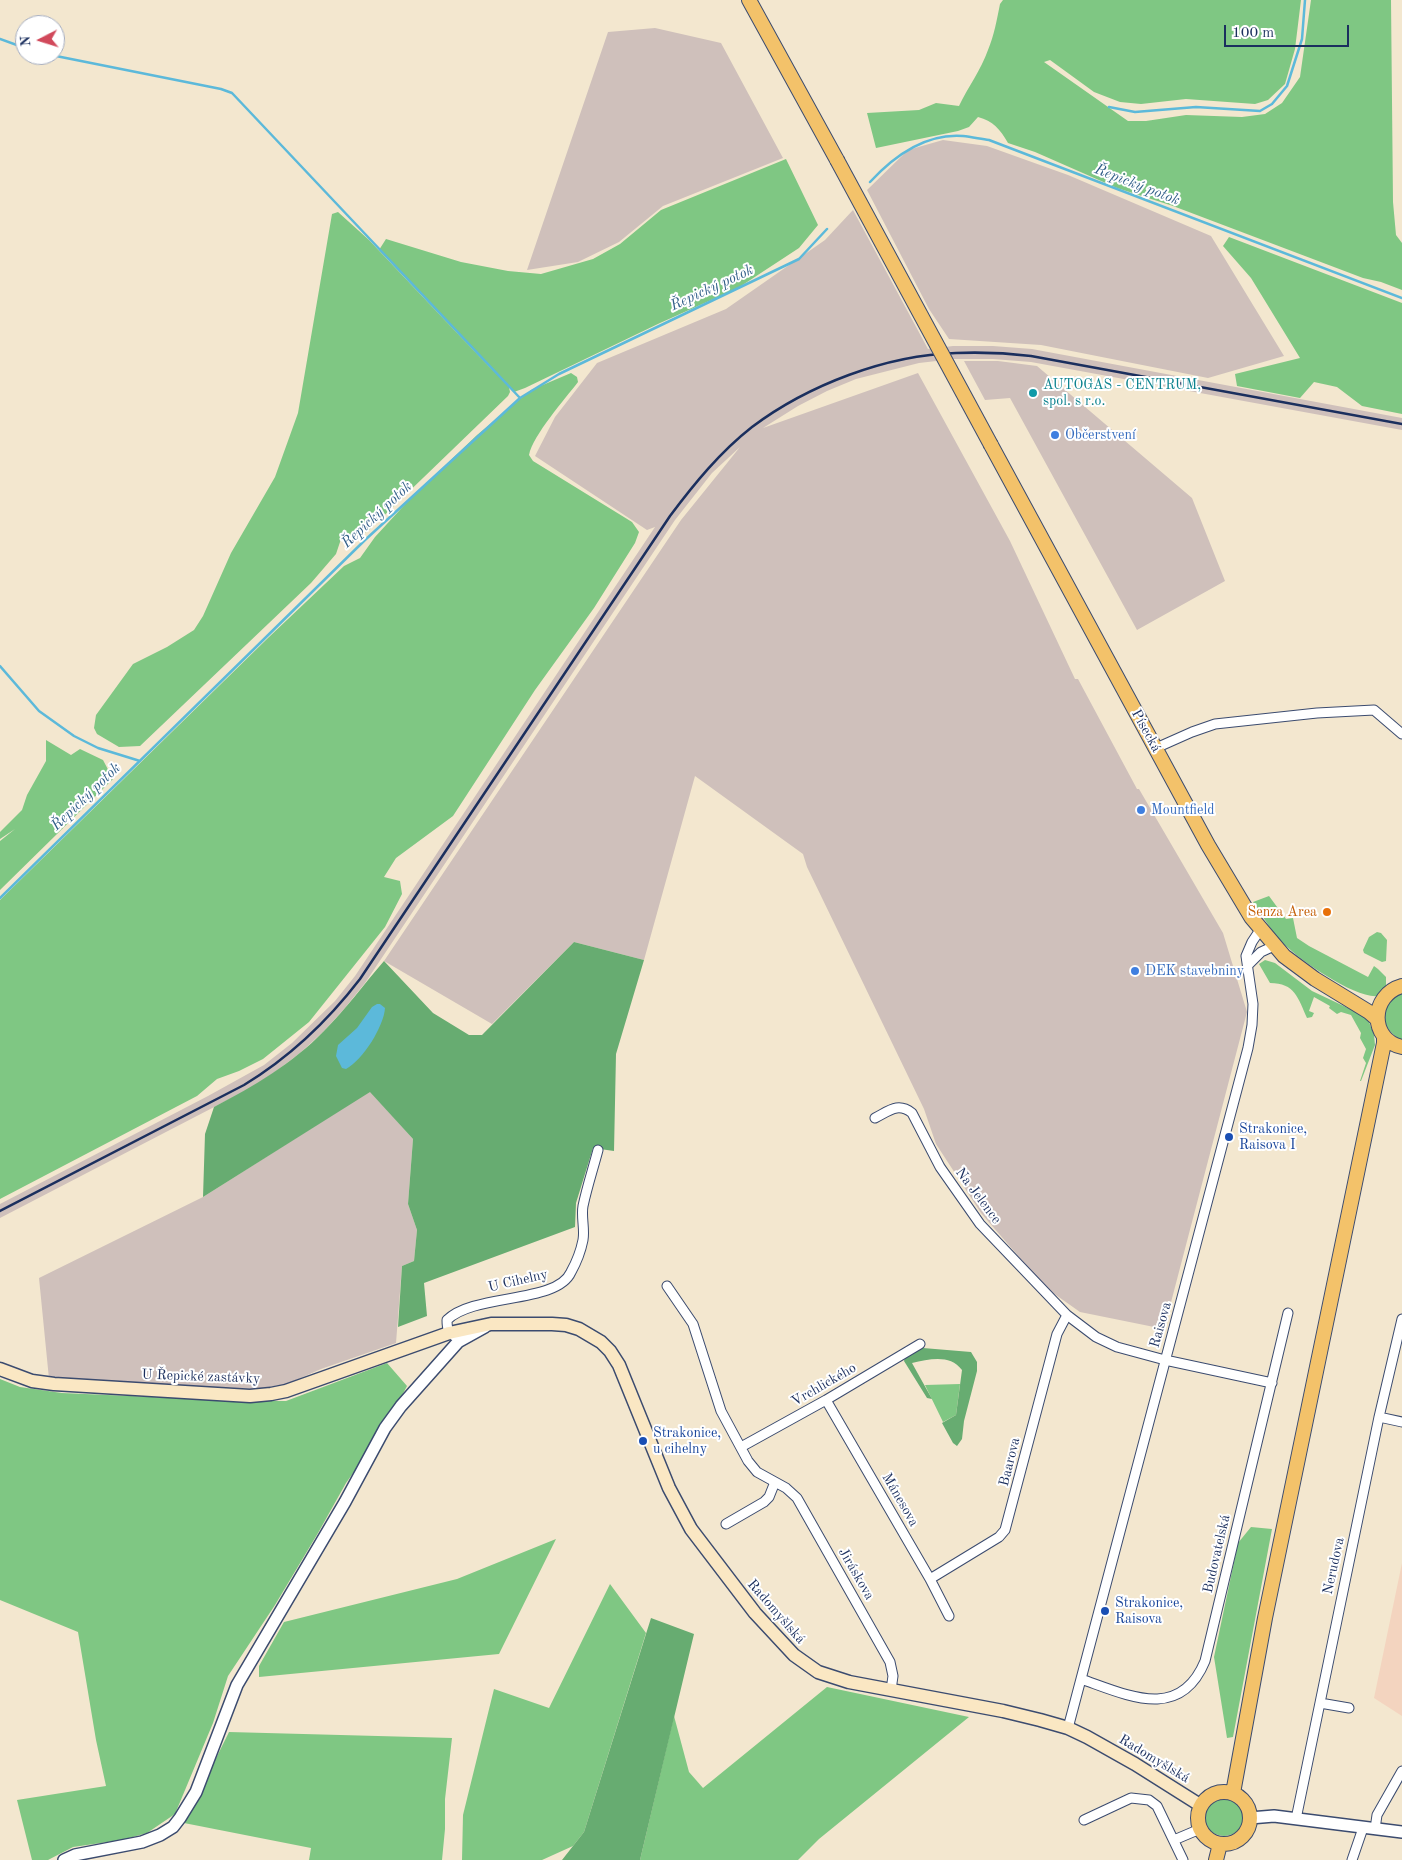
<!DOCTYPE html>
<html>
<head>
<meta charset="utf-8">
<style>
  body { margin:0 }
  #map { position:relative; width:1402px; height:1860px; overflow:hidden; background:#f3e7cf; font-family:"Old Standard TT",serif }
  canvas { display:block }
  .north { position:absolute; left:15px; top:15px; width:50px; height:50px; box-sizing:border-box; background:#fff; border:1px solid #a4acbf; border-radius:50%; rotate:265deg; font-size:14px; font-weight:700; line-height:20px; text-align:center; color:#1b2f5e }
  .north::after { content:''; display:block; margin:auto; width:18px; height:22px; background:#d1495b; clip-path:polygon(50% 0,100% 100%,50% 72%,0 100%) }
  .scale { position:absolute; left:1224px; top:25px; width:125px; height:22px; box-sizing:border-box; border:2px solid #1b2f5e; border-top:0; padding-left:6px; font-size:15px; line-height:18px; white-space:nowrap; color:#1b2f5e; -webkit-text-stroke:4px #fff; paint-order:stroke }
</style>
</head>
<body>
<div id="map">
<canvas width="1402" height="1860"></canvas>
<div class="north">N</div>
<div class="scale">100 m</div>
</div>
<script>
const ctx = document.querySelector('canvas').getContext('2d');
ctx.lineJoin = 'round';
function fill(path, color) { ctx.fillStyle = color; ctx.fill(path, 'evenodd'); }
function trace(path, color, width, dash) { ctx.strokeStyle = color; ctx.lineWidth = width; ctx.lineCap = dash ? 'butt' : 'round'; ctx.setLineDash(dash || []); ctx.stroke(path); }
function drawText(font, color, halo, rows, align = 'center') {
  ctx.font = font + ' "Old Standard TT",serif'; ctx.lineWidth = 4; ctx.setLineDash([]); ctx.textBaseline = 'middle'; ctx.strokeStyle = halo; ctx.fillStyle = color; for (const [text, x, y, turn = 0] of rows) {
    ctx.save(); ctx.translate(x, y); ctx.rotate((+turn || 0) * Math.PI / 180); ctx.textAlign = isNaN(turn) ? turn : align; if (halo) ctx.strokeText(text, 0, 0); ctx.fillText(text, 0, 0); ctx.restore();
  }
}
fill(new Path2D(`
  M1402,1563v153l-28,-18z`), '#f3d4bf');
fill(new Path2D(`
  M655,28l66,15 62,115 -120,48 -44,36 -41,20 -51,8 81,-238z
  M943,140l44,6 81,29 143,61 73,120 -76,22 -167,-33 -92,-6 -20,-30 -62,-119 41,-40z
  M853,210l75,139 25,-3h40l39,3 370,69v12l-371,-68 -38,-3h-39l-35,4 -63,16 -29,12 -29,15 -35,22 155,-55 92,168 65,138h3l59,110h2l84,144 24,79 -83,317 -84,-17 -34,-24 -65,-75 -45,-69 -12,-35 -117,-242 -4,-13 -108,-78 -51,184 -70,-18 -82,82 -108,-63 297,-441 59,-73 -28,26 -37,47 -310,463 -21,26 -21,23 -23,21 -29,22 -24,15 -247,128v-14l208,-108 56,-31 28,-22 43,-42 20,-25 300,-449 -8,3 -112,-74 20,-39 42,-54 129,-54 99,-69z
  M964,361h34l39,5 155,132 33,83 -88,49 -127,-232 -25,2z
  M370,1091l43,48 -5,65 9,26 -3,31 -12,5 -6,77 -75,26 -34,15 -32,5 -206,-10 -10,-101 164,-81z`), '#cfc0bb');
fill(new Path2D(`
  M1003,0h298l-6,49 -10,35 -17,16 -13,4 -69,-5 -45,5 -21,-2 -26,-10 -44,-32 -6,2 84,59h18l40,-6 56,2 23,-3 17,-11 18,-26 11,-77h80l2,202 3,33 6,8v47l-21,-8 -18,-4 -190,-72 -56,-18 -82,-36 -27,-9c-8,-14 -15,-22 -30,-26l-9,10 -11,4 -82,17 -9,-35 52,-3 17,-7 23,3c9,-19 22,-36 29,-56 6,-14 9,-31 12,-46z
  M786,159l32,66 -19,23 -61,40 -78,35 -135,65 -11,4 -5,-5 1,5 -2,4 -141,136 -25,4 -6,18 -25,29 -171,163 -21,1 -22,-13 -3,-6 2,-13 37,-51 34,-17 27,-17 9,-14 28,-63 44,-76 23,-64 34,-199 6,-2 31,28 136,144 -126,-134 7,-11 75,23 47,9 33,3 52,-15 27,-15 41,-34z
  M1229,237l173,66v111l-40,-8 -25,-19 -23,-5 -14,16 -63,-12 -2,-12 65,-16 -49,-80 -28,-32z
  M571,373l6,4 1,5c-13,17 -45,53 -49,73l4,6 99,61 7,10 -4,11 -41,65 -59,82 -82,126 -57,42 -12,19 16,4 2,13 -17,33 -76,95 -46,37 -24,12 -22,8 -20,17 -197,103v-299l269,-263 75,-71 16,-8 15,-21 34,-37 68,-65 54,-45z
  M46,740l25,15 9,-6 23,11 10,19 -113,111v-49l15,-12 -15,10v-7l22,-22 5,-15 19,-34z
  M1269,896l17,23 7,-1 4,20 12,8 59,31 6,-11 4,3 8,8v12l-8,7c-22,3 -77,-35 -93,-51 -13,-13 -22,-28 -32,-43z
  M1377,932l4,1 6,7 -1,21 -4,1 -18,-9 -1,-3 6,-13z
  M1265,960l10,3 37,28 55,26 7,18 1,10 -14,36h-1l6,-18 -3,-5 3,-9 -6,-11 1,-5 -10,-18 -10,-3 -4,2 -8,-6 1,-2 -16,-9 -5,14 5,2 -2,4 -5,1c-9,-20 -12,-35 -37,-35l-11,-19z
  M1402,992v48c-14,-6 -25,-24 -13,-38 3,-4 8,-7 13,-10z
  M387,1363l20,23 -22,42 -39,55 -28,50 -43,72 -47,71 -15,47 -38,91 -28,19 -25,7 -49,7 -25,13h-16l-15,-60 89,-14 -10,-46 -18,-108 -78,-32v-221l20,8 42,6 182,8h42z
  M960,1384l-4,31 -13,7 -18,-37z
  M1251,1527l21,2 -39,208 -6,1 -13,-81 24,-114z
  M556,1539l-57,115 -240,23v-11l25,-44 173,-43z
  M610,1584l36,49 -62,199 -11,14 -31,14h-80l1,-45 31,-126 55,19z
  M827,1687l142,30 -150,122 -21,21h-158l34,-144 15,56 14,16z
  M229,1732l223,6 -7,61v30l-3,31h-133l2,-12 -127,-25z
  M1205 1817a19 19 0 1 1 38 0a19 19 0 1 1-38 0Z`), '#7fc783');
fill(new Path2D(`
  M574,942l70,18 -28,94 -2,97 -21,-3 -17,55 -1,24 -151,56 3,33 -29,11 4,-61 12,-5 3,-31 -9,-26 5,-65 -43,-47 -167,105 2,-63 9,-27c40,-21 78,-43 110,-76 22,-22 40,-47 60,-70l49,52 36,22h13z
  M923,1348l48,4 6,10v9l-13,50 -2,18 -5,7 -4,-3 -11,-20 14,-8 6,-45c-12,-16 -32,-11 -50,-7l20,36 -5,-1 -23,-37 1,-4z
  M651,1618l43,16 -54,226h-78l22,-28z`), '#67ac71');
fill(new Path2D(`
  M377,1004h3l5,4c-1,18 -22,52 -39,61l-4,-1 -6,-12 2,-11 19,-17 15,-21z`), '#5cb9da');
trace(new Path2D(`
  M0,39l25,9
  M51,55l170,34 11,4 288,305
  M1109,107l26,5 61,-5 64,4 12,-7 15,-18 15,-47 3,-39
  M870,182c24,-26 55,-49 93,-46 9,1 18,3 26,4l413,158
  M0,666l39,45 35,25 24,12 42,13
  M0,898l365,-358 155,-142 39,-24 240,-115 28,-30`), '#5cb9da', 2.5);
const minor = new Path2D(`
  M1156,748l36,-16 23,-8 102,-11 57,-3 28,24
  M1248,965l13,-13 13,-6
  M875,1118c14,-7 23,-16 37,-5l28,54 40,57 87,91 29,22 21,10 48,13 107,23
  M667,1286l26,38 28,87 27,50 9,11 29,16 11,10 93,164 3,14 -2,14
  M454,1336c-6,-4 -7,-8 -7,-16 27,-27 110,-16 124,-48 5,-9 10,-22 12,-32 2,-11 -2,-23 0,-34 4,-19 10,-37 15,-56
  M826,1400l104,179 19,37
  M1379,1417l23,5
  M741,1447l85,-47 94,-56
  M726,1524l38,-22 5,-5 6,-15
  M930,1579l69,-42 6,-7 52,-196 10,-19
  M1081,1679c46,16 99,43 124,-18l83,-348
  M1320,1703l29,5
  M1068,1728l180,-680 4,-23 1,-21 -7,-48 6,-14 8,-12
  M1296,1819l83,-402 23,-98
  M1084,1820l47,-22 18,2 8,6 26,54
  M1375,1829l2,-14 25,-44
  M1174,1840l26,-11
  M1352,1860l11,-32`);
const tertiary = new Path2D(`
  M1250,1818l24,-2 128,16
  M64,1860l11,-5 67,-13 18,-7 13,-8 7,-9 16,-26 41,-107 108,-183 40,-74 16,-22 57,-64 27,-15`);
const secondary = new Path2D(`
  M0,1369l32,12 22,3 196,12 21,-2 15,-3 163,-58 42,-9h61l14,1 13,4 22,13 9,9 9,14 50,123 22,41 64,84 39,42 24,17 31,10 154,29 37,9 28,8 19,9 48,27 65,41`);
const primary = new Path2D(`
  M749,0l88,160
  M991,445l217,400 43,72 33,39 31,23 54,33 8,7
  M1402,986c-32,9 -33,54 0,61
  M1198 1818a26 26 0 1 1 52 0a26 26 0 1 1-52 0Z
  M1233,1793l32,-175 119,-575v-7
  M1216,1860l4,-16`);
trace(minor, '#3b4b6f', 11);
trace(tertiary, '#3b4b6f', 14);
trace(secondary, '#3b4b6f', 15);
trace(primary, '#3b4b6f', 16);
trace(minor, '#fff', 9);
trace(tertiary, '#fff', 11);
trace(secondary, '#fae7c3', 12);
trace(primary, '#f3c26a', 14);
trace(new Path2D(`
  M0,1211l244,-126c46,-28 83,-63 116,-106l310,-463c24,-32 50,-64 82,-89 56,-42 134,-72 204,-74 25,-1 50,0 75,3l371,68`), '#1b2f5e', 2.5);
const primaryBridge = new Path2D(`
  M837,160l154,285`);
trace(primaryBridge, '#3b4b6f', 16, []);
trace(primaryBridge, '#f3c26a', 14);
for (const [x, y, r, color] of [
  [1033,393,5,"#0f9aa8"],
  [1055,435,5,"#3f7fe0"],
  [1141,810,5,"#3f7fe0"],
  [1327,912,5,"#e8710a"],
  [1135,971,5,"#3f7fe0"],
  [1229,1137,5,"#1a4fb4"],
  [643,1441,5,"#1a4fb4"],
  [1105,1611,5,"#1a4fb4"]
]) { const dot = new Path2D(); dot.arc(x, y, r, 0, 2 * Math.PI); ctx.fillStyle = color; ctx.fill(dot); trace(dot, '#fff', 2); }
drawText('14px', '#0d838f', '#fff', [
  ["AUTOGAS - CENTRUM,",1043,385],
  ["spol. s r.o.",1043,401]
], 'left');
drawText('14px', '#366cbe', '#fff', [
  ["Občerstvení",1065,435],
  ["Mountfield",1151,810],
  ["DEK stavebniny",1145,971]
], 'left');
drawText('14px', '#1b2f5e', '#fff', [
  ["Písecká",1146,731,61],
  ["Na Jelence",978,1196,53],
  ["U Cihelny",518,1281,-13],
  ["Raisova",1161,1325,-74],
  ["U Řepické zastávky",201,1377,2],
  ["Vrchlického",824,1385,-30],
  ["Baarova",1010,1462,-76],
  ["Mánesova",900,1500,60],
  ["Budovatelská",1217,1554,-77],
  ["Nerudova",1334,1566,-78],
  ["Jiráskova",856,1574,60],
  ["Radomyšlská",776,1612,49],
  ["Radomyšlská",1154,1759,31]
]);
drawText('14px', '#c56008', '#fff', [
  ["Senza Area",1317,912]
], 'right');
drawText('14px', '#164399', '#fff', [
  ["Strakonice,",1239,1129],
  ["Raisova I",1239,1145],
  ["Strakonice,",653,1433],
  ["u cihelny",653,1449],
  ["Strakonice,",1115,1603],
  ["Raisova",1115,1619]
], 'left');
drawText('italic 15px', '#325f89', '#fff', [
  ["Řepický potok",1137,185,21],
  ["Řepický potok",712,288,-25],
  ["Řepický potok",377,515,-43],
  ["Řepický potok",86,797,-44]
]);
</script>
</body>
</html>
